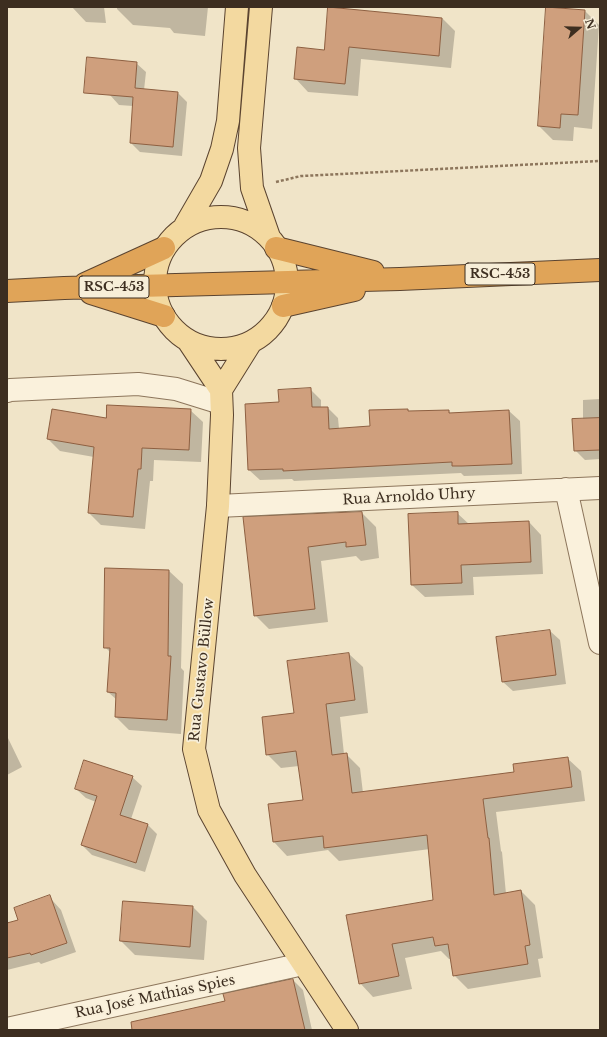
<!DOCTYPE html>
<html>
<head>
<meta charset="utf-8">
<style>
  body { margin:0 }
  #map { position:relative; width:607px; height:1037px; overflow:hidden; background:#f0e4c8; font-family:"Libre Baskerville",serif }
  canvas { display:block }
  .frame { position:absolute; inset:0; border:8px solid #3d2e20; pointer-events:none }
  .north { position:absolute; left:559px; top:8px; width:40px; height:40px; -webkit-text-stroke:3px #f7eed8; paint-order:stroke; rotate:70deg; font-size:11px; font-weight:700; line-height:16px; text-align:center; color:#3d2e20 }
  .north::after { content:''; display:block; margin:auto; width:14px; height:18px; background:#3d2e20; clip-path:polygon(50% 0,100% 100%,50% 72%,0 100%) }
</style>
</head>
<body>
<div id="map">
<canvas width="607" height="1037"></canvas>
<div class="frame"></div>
<div class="north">N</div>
</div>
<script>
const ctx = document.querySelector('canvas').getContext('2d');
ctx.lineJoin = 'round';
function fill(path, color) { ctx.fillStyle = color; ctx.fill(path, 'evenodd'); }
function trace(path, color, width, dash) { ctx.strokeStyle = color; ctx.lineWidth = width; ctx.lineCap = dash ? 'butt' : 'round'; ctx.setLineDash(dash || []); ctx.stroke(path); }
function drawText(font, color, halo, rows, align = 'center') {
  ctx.font = font + ' "Libre Baskerville",serif'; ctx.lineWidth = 3.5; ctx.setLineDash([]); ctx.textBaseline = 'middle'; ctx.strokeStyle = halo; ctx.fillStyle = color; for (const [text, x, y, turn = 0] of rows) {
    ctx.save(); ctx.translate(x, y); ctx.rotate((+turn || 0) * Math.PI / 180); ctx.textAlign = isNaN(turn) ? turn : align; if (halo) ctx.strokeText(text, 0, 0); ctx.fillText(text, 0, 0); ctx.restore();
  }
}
fill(new Path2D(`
  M72,7h32l2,16 -20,-1z
  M117,7h91l-3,29 -31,-3 -4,-5 -37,-3 -16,-16z
  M585,11l14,14 -7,104 -18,-2 -1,14 -20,-1 -14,-14z
  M442,18l13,13 -4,37 -90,-9 -3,37 -50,-4 -12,-13 29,-28z
  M136,63l10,9 -2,18 34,3 9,9 -5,54 -42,-4 -9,-9 2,-37 -14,-1 -9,-10z
  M310,389l11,11v8h7l10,10 1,11 32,-2 37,-17 2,2 39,-1 2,3 58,-3 11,10 2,53 -58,2 -3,-3 -167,8 -2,-2 -32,1 -11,-10 31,-67z
  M600,399v60l-15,1 -10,-10 8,-30v-20z
  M190,410l13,12 -2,40 -47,-2 -1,21h-3l-5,48 -44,-4 -12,-12 5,-56 -34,-6 -12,-12 59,-20z
  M362,513l14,14 3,31 -18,3 -5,-5 -35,5 7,61 -59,7 -14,-14 -11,-97z
  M457,513l13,12 59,-3 12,13 2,39 -70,3 1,18 -49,2 -13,-12z
  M169,571l14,13 -2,84 3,3 -3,63 -52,-4 -13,-13 1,-17 -9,-8 3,-39 -6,-6z
  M550,631l10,9 6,44 -53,7 -10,-9z
  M349,654l14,13 5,46 -28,4 4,37h2l14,14 3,25 152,-20 52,-15 14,13 4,30 -89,11 5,39 1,1 4,42 15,-3 14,14 8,53 -5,1 3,18 -73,12 -14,-14 -3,-16h-2l-8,-8 -36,7 7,31 -39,8 -13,-14 -13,-67 87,-15 -4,-52 -91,12 -11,-11 -41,6 -13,-14 -5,-37 35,-5 -5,-34 -18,2 -14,-14 28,-40z
  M7,736l15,31 -15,8z
  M132,777l10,9 -11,33 17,6 9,9 -12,38 -53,-17 -10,-10 14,-43 -10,-4 -10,-9z
  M52,900l9,10 15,42 -35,12 -2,-2 -32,8v-46l13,-3z
  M124,902l69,5 14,14 -3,39 -69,-5 -14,-14z
  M293,980l10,10 9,40h-180v-1l33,-8z`), '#0003');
const building = new Path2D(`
  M328,7l114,11 -3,38 -90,-9 -4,37 -51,-5 3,-32 27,3z
  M546,7l39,3 -7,105 -17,-1 -1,14 -22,-2z
  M87,57l50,5 -2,26 43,4 -5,55 -43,-4 3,-46 -49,-4z
  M311,388l1,19h16l1,22 41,-3 -1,-16 39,-1v2l41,-1v3l60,-3 3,54 -50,2h-10v-4l-169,9v-2l-35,1 -3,-66 34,-2 -1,-12z
  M107,405l84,4 -2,41 -47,-2 -1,21h-3l-5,48 -45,-4 6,-66 -47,-8 5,-30 54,9z
  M600,418v32l-26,1 -2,-32z
  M362,512l4,33 -20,2v-5l-38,5 7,62 -61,7 -11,-99z
  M458,512v12l71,-3 2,41 -70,3 1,18 -51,2 -3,-71z
  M105,568l64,2 -1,86h3l-4,64 -52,-3 1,-24 -9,-1 3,-44h-6z
  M550,630l6,45 -54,7 -6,-45z
  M349,653l6,47 -29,4 6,51 15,-2 5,40 162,-21 -1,-8 55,-7 4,30 -89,12 5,39h1l5,57 27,-5 9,55 -5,1 3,18 -75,12 -5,-32 -13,2 -2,-9 -41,7 7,32 -40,8 -13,-69 87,-15 -6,-65 -103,13 -1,-12 -50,6 -5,-38 35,-4 -7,-49 -30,4 -4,-38 32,-4 -7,-52z
  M84,760l49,16 -13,39 28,9 -12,39 -55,-18 16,-49 -22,-7z
  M50,895l17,48 -36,12 -1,-2 -23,5v-35l11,-3 -4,-12z
  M123,901l70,5 -3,41 -70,-6z
  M293,979l12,51h-173l-1,-8 94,-21 -2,-7z`);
fill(building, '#cf9f7d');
trace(building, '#8d5f41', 1);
const minor = new Path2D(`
  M7,391l3,-1 128,-6 38,5 45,14
  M566,489l34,154
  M218,506l382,-18
  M7,1029l296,-65`);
const major = new Path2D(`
  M261,7l-12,141 3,40 17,49
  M155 283a66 66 0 1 1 132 0a66 66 0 1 1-132 0Z
  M185,226l26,-45 11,-32 6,-28 9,-114
  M189,342l32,48 1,25 -4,91 -24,243 15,61 36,65 102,155
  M221,390l30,-48`);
const highway = new Path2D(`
  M276,248l97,24
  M85,284l79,-36
  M7,291l57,-3 336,-9 200,-9
  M91,293l73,23
  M283,306l71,-16`);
trace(minor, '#8d765c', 24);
trace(major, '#5b4430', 24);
trace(highway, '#5b4430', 24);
trace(new Path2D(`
  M276,182l25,-6 299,-15`), '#8d765c', 2.5, [3, 2]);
trace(minor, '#faf1dc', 22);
trace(major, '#f3d9a0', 22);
trace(highway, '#e0a458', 22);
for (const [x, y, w] of [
  [500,274,70],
  [114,287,70]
]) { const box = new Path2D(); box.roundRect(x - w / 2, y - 11, w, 22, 3); ctx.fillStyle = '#f7eed8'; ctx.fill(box); trace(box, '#3d2e20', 1); }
drawText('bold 13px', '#3d2e20', null, [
  ["RSC-453",500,274],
  ["RSC-453",114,287]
]);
drawText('14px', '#3d2e20', '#f7eed8', [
  ["Rua Arnoldo Uhry",409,497,-3],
  ["Rua Gustavo Büllow",202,670,-84],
  ["Rua José Mathias Spies",155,997,-12]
]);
</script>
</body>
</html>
